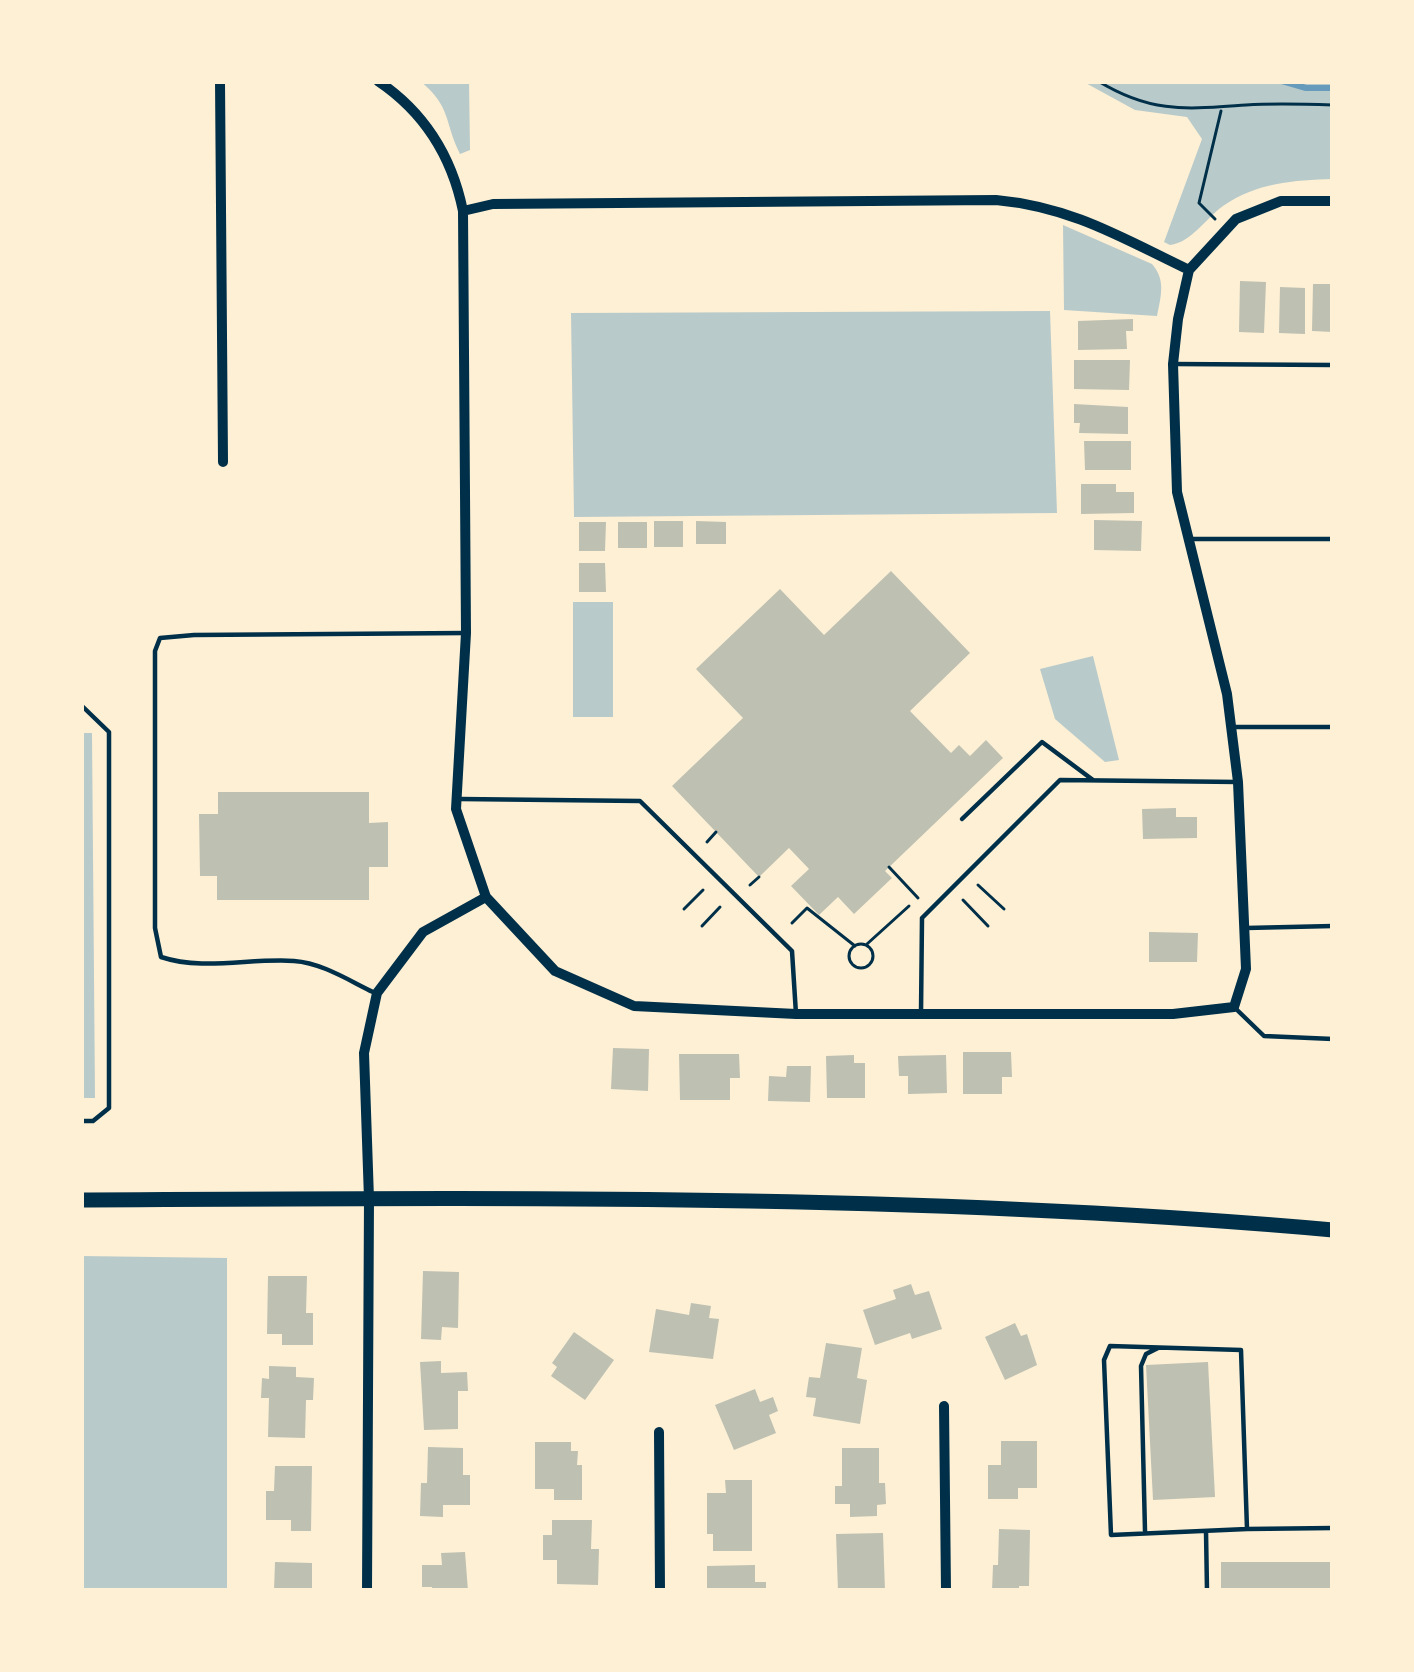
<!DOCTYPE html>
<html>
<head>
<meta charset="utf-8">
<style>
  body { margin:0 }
  #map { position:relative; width:1414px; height:1672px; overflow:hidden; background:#fdf0d5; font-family:"Golos Text",sans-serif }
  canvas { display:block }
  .frame { position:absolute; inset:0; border:84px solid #fdf0d5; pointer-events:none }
</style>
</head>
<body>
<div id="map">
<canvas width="1414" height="1672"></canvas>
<div class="frame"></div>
</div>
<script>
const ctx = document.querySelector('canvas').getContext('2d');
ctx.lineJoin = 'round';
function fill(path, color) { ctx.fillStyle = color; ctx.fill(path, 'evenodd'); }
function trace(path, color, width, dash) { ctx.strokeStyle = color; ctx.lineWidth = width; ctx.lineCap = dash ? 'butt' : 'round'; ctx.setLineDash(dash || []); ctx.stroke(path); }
fill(new Path2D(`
  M420,81h49l1,69 -10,4c-16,-31 -8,-47 -40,-73z
  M1082,81h251v98c-39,1 -77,4 -110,27 -18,13 -31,36 -53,39l-6,-3 38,-103 -15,-22 -52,-7z
  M1063,225l89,39c14,16 9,32 5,52l-93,-6z
  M1050,311l7,202 -483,4 -3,-204z
  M573,602h40v115h-40z
  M1093,656l26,104 -14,2 -50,-43 -15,-50z
  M81,733h11l3,365h-14z
  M81,1256l146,2v333h-146z`), '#b9caca');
trace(new Path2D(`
  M1282,81l24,7h27`), '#669bbc', 6);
fill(new Path2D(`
  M1240,281l26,1 -2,51 -25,-1z
  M1313,284h20v48l-21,-1z
  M1280,287l25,1v46l-26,-1z
  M1133,319v12h-7l1,18 -49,1v-29z
  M1074,360h56l-1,30 -55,-1z
  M1074,404l54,3v27l-49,-1 1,-10h-6z
  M1084,441h47v29h-46z
  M1081,484h35v8h18v21l-53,1z
  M1094,520l48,1 -1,30 -47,-1z
  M654,521h29v26h-29z
  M696,521l30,1v22h-30z
  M579,522h27l-1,29h-26z
  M618,522h29v26h-29z
  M579,563h26l1,29h-27z
  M891,571l79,82 -60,58 41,42 8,-8 11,11 16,-16 17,18 -118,113 7,7 -38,36 -16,-17 -19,18 -28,-29 18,-17 -20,-21 -30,29 -87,-91 71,-68 -47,-49 84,-80 44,46z
  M218,792h151v31l19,-1v45h-19v33h-152v-24h-17l-1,-62h19z
  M1176,808v9h21v21l-54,1 -1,-30z
  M1149,932l49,1 -1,29h-48z
  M613,1048l36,1 -1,42 -37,-2z
  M963,1052h48l1,25h-10v17h-39z
  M679,1054h60l1,24h-10v22h-50z
  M854,1055v8h11v35h-38l-1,-42z
  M946,1055l1,38 -39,1v-18h-9l-1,-20z
  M787,1066h24l-1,36 -42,-1 1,-25 17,1z
  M423,1271l36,1 -1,56 -16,-1 -1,13 -20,-1z
  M268,1276h39l-1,37h7v32h-31v-11h-15z
  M911,1284l4,11 14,-4 13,38 -30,10 -2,-6 -35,12 -12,-35 33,-11 -3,-9z
  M691,1303l20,3 -2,12 10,1 -6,40 -64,-7 7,-43 33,6z
  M1015,1323l6,13 6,-2 10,31 -32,15 -20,-43z
  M574,1332l40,28 -29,40 -34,-24 6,-9 -5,-4z
  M826,1343l36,5 -5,30 10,2 -7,44 -47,-8 3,-18 -10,-1 3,-20 11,1z
  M441,1361v12l26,-1 1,19h-10v38l-34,1 -4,-68z
  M1208,1362l7,135 -62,3 -7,-135z
  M269,1366l27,1v10l18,1 -1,22h-7l-1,38 -37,-1 1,-39h-8l1,-20 7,1z
  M755,1389l5,13 13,-5 5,14 -9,4 7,18 -42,17 -19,-45z
  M1001,1441h36v47h-19v11h-30v-34h13z
  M535,1442h36v9h7l-1,14h5v35h-28v-11h-19z
  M428,1447l35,1v27h7v30h-27v12l-23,-1 1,-33h6z
  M842,1448h37v35h6l1,21 -9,1v11l-27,1v-13h-15v-18h7z
  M275,1466h37l-1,65h-20v-11h-25v-29h8z
  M725,1480h27v71h-39v-17h-6v-41h19z
  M552,1520h40l-1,29h8l-1,36 -41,-1v-24h-14v-25h9z
  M999,1529l31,1 -1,56h-10v5h-27l1,-26h5z
  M883,1533l2,58h-47l-2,-57z
  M465,1552l3,39h-36v-4h-10v-22h20l-1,-12z
  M275,1562l37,1v28h-38z
  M1221,1562h112v29h-112z
  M755,1565v17h11v9h-59v-25z`), '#bec0b2');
trace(new Path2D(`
  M1098,81c54,33 89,28 148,24 29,-2 58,-1 87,0
  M1215,219l-16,-16 22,-92
  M707,842l9,-10
  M889,867l29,31
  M750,885l9,-8
  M978,885l26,24
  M963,900l25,26
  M684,909l19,-19
  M792,923l15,-15 48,38
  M702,926l18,-19
  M867,944l42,-38
  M849 956a12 12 0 1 1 24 0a12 12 0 1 1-24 0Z`), '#003049', 3);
trace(new Path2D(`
  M1173,364l160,1
  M1192,539h141
  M81,705l28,27v376l-16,13h-12
  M1231,727h102
  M460,799l180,2 152,150 4,63
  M962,819l80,-77 51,38
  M1246,928l87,-2
  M373,992c-25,-12 -51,-29 -79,-31 -44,-3 -91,10 -133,-4l-6,-29v-277l5,-13 34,-3 272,-2
  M1234,1007l30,29 69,3
  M921,1013l1,-95 138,-138 178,2
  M1247,1529l-136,6 -7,-175 6,-14 131,4 6,179 86,-1
  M1145,1531l-4,-165 5,-12 12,-6
  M1206,1531l1,60`), '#003049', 4.5);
trace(new Path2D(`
  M220,81l3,381
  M378,81c46,31 74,76 85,130l3,422 -10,176 30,88 69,74 79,35 162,8h377l61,-7 12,-38 -8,-187 -11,-88 -50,-202 -4,-128 5,-45 11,-49 47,-51 45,-18h52
  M463,211l30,-7 503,-4c76,7 126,38 193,70
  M944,1406l2,185
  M659,1432l1,159
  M367,1591l2,-392 -5,-146 13,-60 46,-61 63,-35`), '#003049', 10);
trace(new Path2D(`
  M81,1200c418,-2 835,-7 1252,30`), '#003049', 15);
</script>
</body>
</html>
